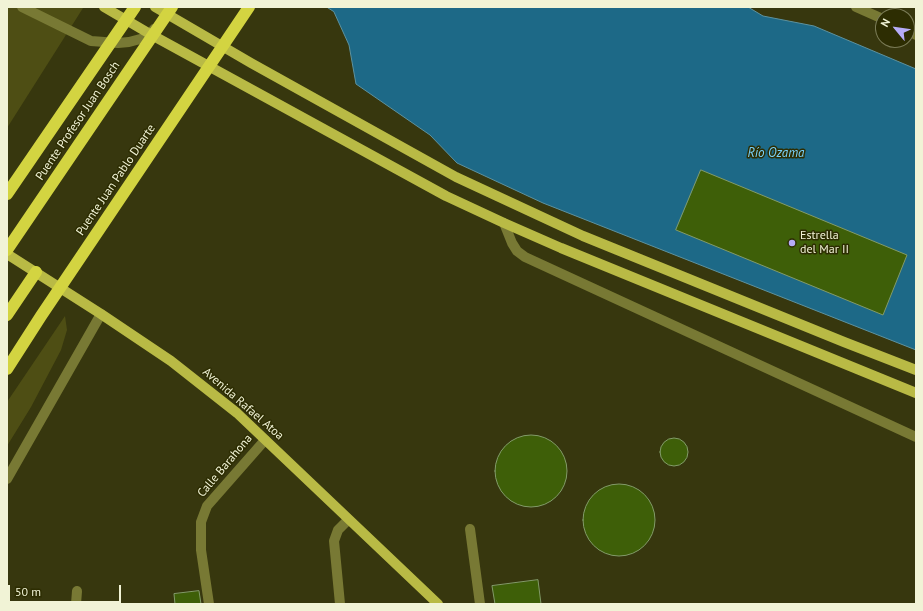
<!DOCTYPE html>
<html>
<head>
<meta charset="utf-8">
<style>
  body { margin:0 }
  #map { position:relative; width:923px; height:611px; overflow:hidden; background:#37370e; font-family:"PT Sans",sans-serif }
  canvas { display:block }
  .frame { position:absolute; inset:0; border:8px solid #f1f3d6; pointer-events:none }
  .north { position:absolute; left:875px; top:8px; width:40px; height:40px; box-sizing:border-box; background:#2d2d02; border:1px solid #7b7c57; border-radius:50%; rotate:299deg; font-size:11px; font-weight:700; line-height:16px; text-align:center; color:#f1f3d6 }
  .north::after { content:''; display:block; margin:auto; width:14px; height:18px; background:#b6acf8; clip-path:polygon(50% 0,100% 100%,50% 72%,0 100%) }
  .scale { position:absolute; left:8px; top:585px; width:113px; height:18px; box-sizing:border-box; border:2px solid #f1f3d6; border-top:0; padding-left:5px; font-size:12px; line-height:14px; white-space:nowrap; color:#f1f3d6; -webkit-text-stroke:3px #2d2d02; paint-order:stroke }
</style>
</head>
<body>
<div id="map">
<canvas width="923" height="611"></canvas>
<div class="frame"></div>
<div class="north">N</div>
<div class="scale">50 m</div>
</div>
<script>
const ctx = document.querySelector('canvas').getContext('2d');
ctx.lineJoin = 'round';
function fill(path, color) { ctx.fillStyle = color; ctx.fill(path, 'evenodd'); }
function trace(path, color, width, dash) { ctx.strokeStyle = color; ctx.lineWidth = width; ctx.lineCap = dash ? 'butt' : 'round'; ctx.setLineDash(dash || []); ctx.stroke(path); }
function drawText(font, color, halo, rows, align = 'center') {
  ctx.font = font + ' "PT Sans",sans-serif'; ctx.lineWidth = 3; ctx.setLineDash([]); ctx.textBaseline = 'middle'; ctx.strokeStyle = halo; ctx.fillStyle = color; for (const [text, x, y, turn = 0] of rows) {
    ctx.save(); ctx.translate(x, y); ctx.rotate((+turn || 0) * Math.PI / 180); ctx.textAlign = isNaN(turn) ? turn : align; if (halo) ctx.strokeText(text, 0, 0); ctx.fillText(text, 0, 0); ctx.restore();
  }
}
fill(new Path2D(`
  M7,7h74l2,1 -76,120z
  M65,316l2,14 -6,20 -30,57 -24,39v-44z`), '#4e4e14');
const water = new Path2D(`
  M327,7h421l15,9 51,10 102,43v281l-373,-147 -86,-40 -27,-28 -74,-51 -7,-39 -15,-33z`);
fill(water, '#1d6987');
trace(water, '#5d929f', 1);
const building = new Path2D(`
  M701,170l206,85 -24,60 -207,-85z
  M495 471a36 36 0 1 1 72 0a36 36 0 1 1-72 0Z
  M660 452a14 14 0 1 1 28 0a14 14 0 1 1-28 0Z
  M583 520a36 36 0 1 1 72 0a36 36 0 1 1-72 0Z
  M538,580l3,24h-46l-3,-18z
  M199,591l2,13h-26l-1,-10z`);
fill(building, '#3e5f08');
trace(building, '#829b69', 1);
trace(new Path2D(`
  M22,7l69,34 27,2 11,-1 15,-4 6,-4 4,-5
  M856,7l27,12
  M907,30l9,5
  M504,223l8,20 5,8 8,6 391,180
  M7,479l94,-165
  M470,529l10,75
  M76,604l1,-13
  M209,604l-8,-54v-28l6,-16 58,-66
  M340,604l-6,-63 4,-11 10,-10`), '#787934', 10);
trace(new Path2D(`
  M104,7l46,27 296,162 58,27 57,25 355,145
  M155,7l96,56 205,114 127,59 261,106 72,28
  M7,254l94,60 70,47 66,52 201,191`), '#b9ba45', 10);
trace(new Path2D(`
  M7,194l128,-187
  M7,250l165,-243
  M7,315l29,-43
  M7,369l34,-53 208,-309`), '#d3d441', 12);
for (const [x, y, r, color] of [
  [792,243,4,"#b6acf8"]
]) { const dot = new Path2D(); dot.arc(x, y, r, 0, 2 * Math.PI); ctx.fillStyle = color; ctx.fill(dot); trace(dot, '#2d2d02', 1.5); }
drawText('12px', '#f1f3d6', '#2d2d02', [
  ["Puente Profesor Juan Bosch",78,121,-56],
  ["Puente Juan Pablo Duarte",116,180,-56],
  ["Avenida Rafael Atoa",243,404,41],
  ["Calle Barahona",225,466,-50]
]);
drawText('12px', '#f1f3d6', '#2d2d02', [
  ["Estrella",800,236],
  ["del Mar II",800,250]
], 'left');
drawText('italic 13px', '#79d2fb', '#2d2d02', [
  ["Río Ozama",776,153]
]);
</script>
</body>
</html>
